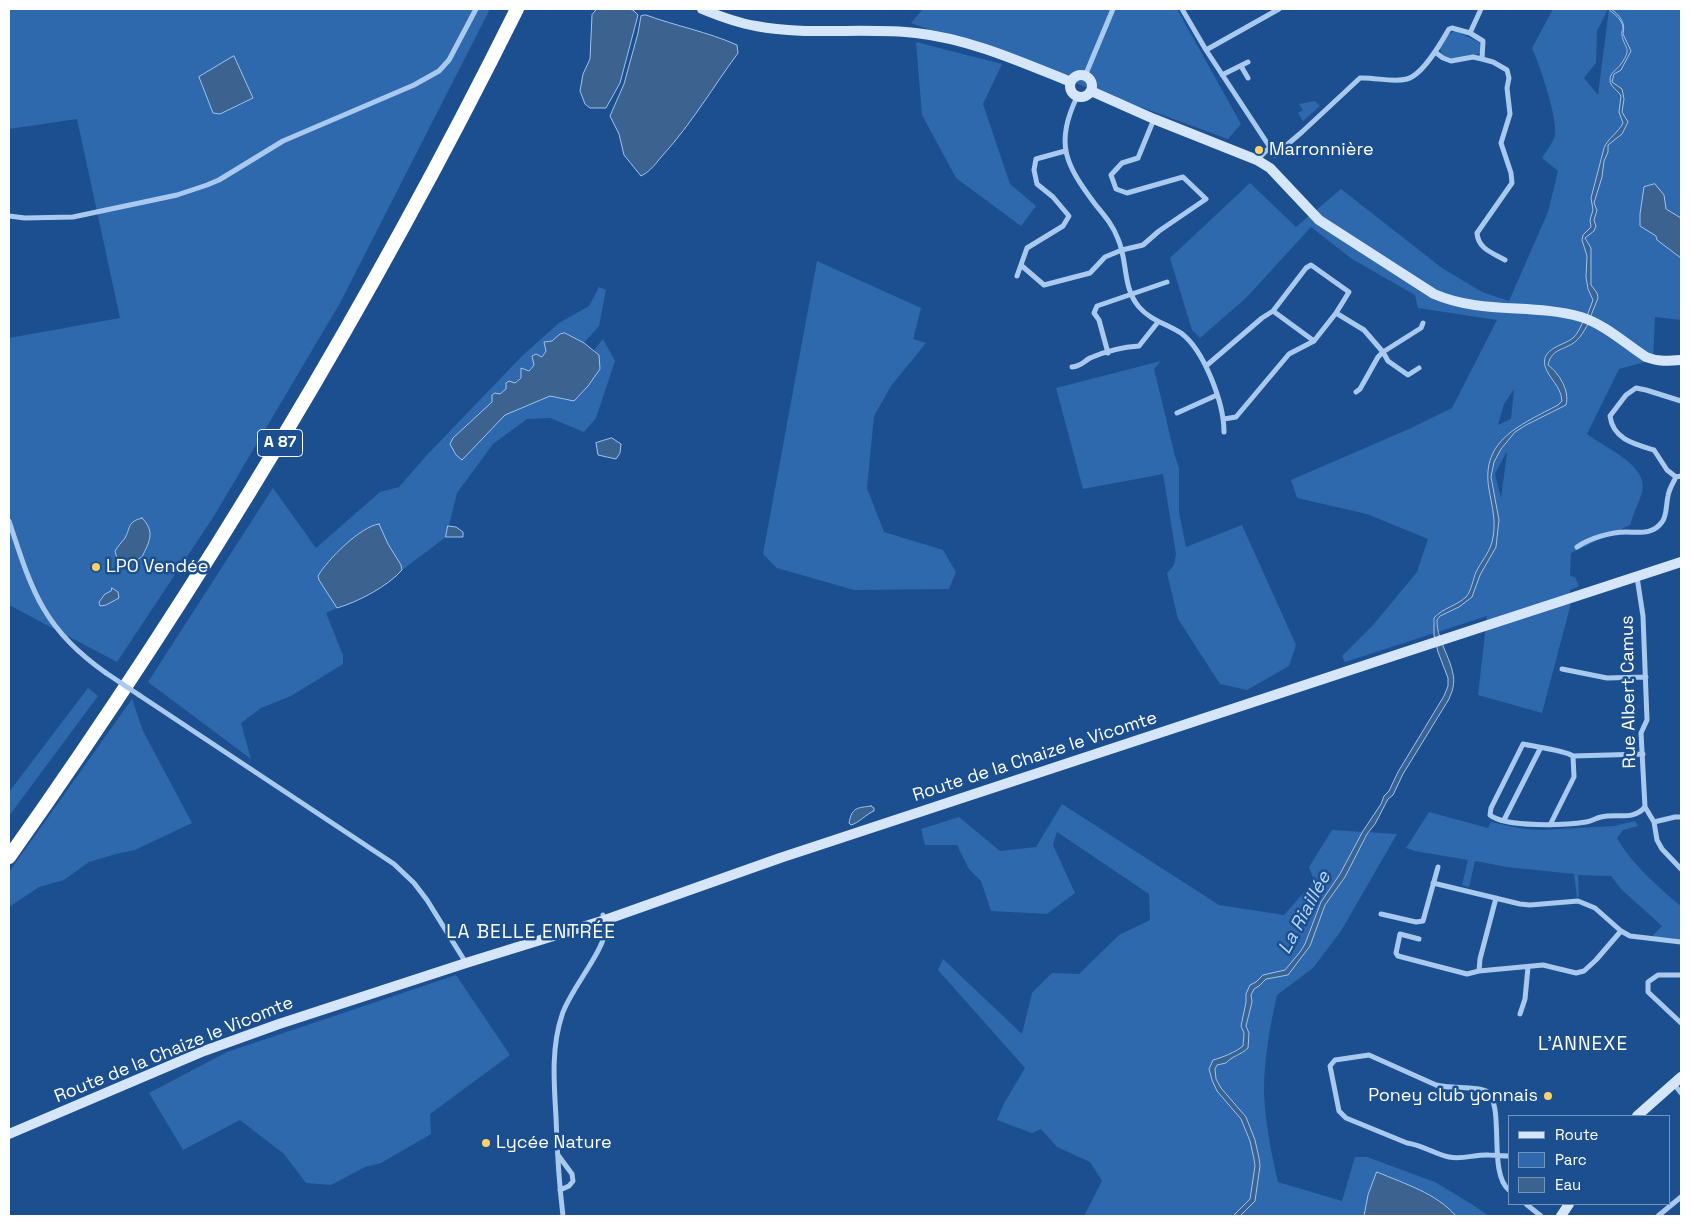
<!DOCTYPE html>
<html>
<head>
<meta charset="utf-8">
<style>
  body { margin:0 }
  #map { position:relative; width:1690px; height:1225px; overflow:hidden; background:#1b4f8f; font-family:"Space Grotesk",sans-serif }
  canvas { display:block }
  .frame { position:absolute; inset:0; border:10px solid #fff; pointer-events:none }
  .legend { position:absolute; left:1508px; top:1115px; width:162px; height:90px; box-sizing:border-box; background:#1b4f8f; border:1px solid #7695bc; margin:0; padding:6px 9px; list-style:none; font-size:15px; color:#fff }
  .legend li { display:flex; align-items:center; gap:10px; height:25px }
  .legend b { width:25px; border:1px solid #7695bc }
</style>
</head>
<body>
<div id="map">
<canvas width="1690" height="1225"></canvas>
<div class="frame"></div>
<ul class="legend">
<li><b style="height:6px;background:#d6e6fa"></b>Route</li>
<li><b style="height:14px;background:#2e69ad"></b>Parc</li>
<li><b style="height:14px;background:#3c6290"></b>Eau</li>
</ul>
</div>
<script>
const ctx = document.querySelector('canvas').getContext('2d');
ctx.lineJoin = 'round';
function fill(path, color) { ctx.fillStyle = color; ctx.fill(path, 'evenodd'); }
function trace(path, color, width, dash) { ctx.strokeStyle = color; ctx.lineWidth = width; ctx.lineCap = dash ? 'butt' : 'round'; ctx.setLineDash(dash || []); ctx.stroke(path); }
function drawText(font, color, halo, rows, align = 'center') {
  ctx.font = font + ' "Space Grotesk",sans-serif'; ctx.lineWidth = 5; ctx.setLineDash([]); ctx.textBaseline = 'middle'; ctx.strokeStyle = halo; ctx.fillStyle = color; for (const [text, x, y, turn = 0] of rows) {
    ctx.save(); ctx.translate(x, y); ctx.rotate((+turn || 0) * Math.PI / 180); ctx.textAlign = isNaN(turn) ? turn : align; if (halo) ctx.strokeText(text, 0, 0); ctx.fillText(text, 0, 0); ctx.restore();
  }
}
fill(new Path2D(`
  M9,9h481l-150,294 -126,213 -97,146 -108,-57v-267l111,-20 -43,-199 -68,10z
  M923,9h254l64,115 -13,15 -317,-116z
  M1553,9h55l-11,22 -1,32 -12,15 14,17 11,-86h72v311l-26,-3 -2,43 -34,9 -32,65c18,14 62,31 55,58 -3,11 -9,22 -12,33l-59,28 -1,23 5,1 4,9 -9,4v17l-28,106 -64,-18 9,-79 -142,46 -3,-6 32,-32 43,-52 11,-33 -61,-25 -70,-16 -6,-18 118,-51 43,-21 45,-88 -79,-12 -3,-13 -63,-36 -41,-32 -65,71 -46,40 -8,-8 -22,-72 80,-75 46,44 45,-38 101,79 40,24 27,9 39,-89 10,-41 -16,-13c4,-7 12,-16 13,-24 2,-18 -15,-68 -23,-86zM1514,389l-3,30 -13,6 6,-21zM1506,453h1l-6,45 -6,-24z
  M1455,31l24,11 2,5 -1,6c-4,2 -8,2 -12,3 -11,2 -25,7 -28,-8l9,-14z
  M916,42l86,22 -19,40 27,80 26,22 -15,20 -65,-48 -34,-63z
  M1315,101l5,5 -17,15 -5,-8 5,-3 -4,-6z
  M817,261l104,47 -8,31 13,4 -35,43 -17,30 -7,72 17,44 59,18 13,22 -7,17 -95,1 -77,-22 -14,-14z
  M599,287l7,3 -7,36 -15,17 -18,-10 -20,18 -12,14 -81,73 -3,6 6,11 48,-40 46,-19 16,4 33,-45 -5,-5 9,-11 12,22 -19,57 -12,14 -34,-14 -23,1 -34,25 -36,49 -11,44 -44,33 -1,-5 -13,-21 -9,-20 -60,56 18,28 -11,5 17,42v9l-52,32 -30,12 -20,15 10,36 -103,-77 125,-194 43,60 64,-56 19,-5 28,-32 95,-99 37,-33 30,-17z
  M1161,361l-7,8 21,87 4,12v44l7,35 56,-22 54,120 -7,21 -42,24 -27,-6 -42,-65 -11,-46 7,-8 2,-11 -13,-80 -80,15 -27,-101z
  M88,688l10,8 -89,120v-24z
  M132,699l11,32 49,92 -57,27 -19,4 -27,8 -25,18 -25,7 -30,20v-35z
  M1062,804l157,101 65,10 30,-34 -5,-14 23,-37 65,4 -56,97 -28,37 -36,27c-7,31 -13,64 -13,96 1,31 7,61 14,91l64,19 13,-44h12l68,25 38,23 16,11h-405l18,-35 -12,-19 -33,-15 -16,-18 -9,4 -35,-13 6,-15 22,-37 -87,-98 5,-11 79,75 10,-41 20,-20 27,1 40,-39 31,-15 -1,-26 -92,-62 -4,13 22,48 -28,21 -56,-3 -10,-30 -12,-12 -12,-24h-32l-4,-16 38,-12 41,34 36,-4z
  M1429,812l59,16 3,-6 32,7 19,1 72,-4 21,-5 3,5 -15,4 -6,8c13,24 43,51 64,68v34l-27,-3 -1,-2 9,-9 -41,-37 -10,-13 -33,-1 1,21 -2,2 -3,-24 -67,-7 -32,-6 -6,26 -7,-2 6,-25 -53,-9 -9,-3z
  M456,975l54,80 -80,59 1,20 -50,29 -16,4 -34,18 -25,-2 -22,-29 -44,-34 -57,30 -34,-57 78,-41z`), '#2e69ad');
const water = new Path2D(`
  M597,9h31l5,1 5,5 -18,68 -14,25h-16l-5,-4 -5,-13 3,-17 7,-15 2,-44z
  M1608,9h3c8,6 15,13 12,25l8,17 -10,19 -7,4 -2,8 10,7 2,10 -2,13 6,10 -6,12 -14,11v7l-4,9 -2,16 -8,26 3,7 -3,10 2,6 -2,5 -9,7 6,10v37l6,8 1,5 -8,20 -3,-2 6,-16 -5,-11 -2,-12 1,-21 -5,-16 1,-5 8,-8 -1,-7 3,-10 -2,-12 13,-50c4,-10 14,-15 19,-25l-4,-11 2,-16c-3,-6 -11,-9 -11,-16 0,-8 7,-10 11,-16 12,-17 3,-15 1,-29 -1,-5 1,-3 1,-8 -1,-8 -10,-14 -15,-18z
  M646,15c30,11 62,17 91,30l1,8c-25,34 -46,70 -75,102 -7,8 -12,16 -22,21l-17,-21 -5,-21 -9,-18 14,-32 14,-51 3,-17z
  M234,56l19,42 -33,16 -7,-1 -14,-36z
  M1655,184l9,11 2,14 15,9v40l-24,-18 -1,-4 -16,-10v-12l4,-27z
  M1583,322l5,2c-4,7 -8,15 -16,20 -10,6 -21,6 -24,21 11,8 22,26 18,40l-40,20 -11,7 -14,17 -7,13 -3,15 8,43 -3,27 -16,28 -8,22 -13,10 -19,9 -3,4c-1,22 21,47 16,67 0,4 -3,8 -4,12l-46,75 -10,21 -5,4 -13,25 -8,10 -22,43 -20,28 -15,41 -22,29 -22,4 -7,7 -5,3 -3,6 1,7 -6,24 3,7 -1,15c-7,7 -16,8 -22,15l-9,2 -2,4 1,10 5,9 25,29 9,23 4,18 1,8 -5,35 -15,15h-7l17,-17 5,-33 -1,-7 -4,-18 -9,-22 -24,-28 -5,-11 -3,-11 4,-9c8,-2 23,-8 30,-14l1,-13 -3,-7 5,-24v-8l4,-9 6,-3 7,-7 22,-5 15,-18 5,-8 16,-42 19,-28 23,-43 18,-27 3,-8 5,-5 9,-19 46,-76 4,-10v-8l-10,-26 -4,-17v-17c9,-10 22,-12 32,-21 5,-5 7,-18 10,-25 5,-10 13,-19 16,-30 5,-19 0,-35 -3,-53 -9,-50 34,-65 69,-84l4,-4c-1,-15 -13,-22 -17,-35 -4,-18 18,-20 28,-28 5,-4 7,-11 10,-16z
  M565,333l19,10 15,12 1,14 -12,17 -14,15 -24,-5 -45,19 -43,45 -6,-5 -6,-11 3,-6 39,-36v-7l3,-2 5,1 6,-5v-6l3,-2 6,2 6,-5v-10l8,3 5,-6 -2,-9 4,-2 6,3 4,-6 -2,-9 8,-1 8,-7z
  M612,438l9,6 -1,9 -4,6 -18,-4 -2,-12z
  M142,518c14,14 7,24 0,39 -9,5 -15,6 -25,1l-2,-7c3,-5 6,-8 10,-13 6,-11 2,-16 17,-20z
  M379,524l9,20 13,21 1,5c-14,16 -44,32 -65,38l-18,-28 -1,-4c9,-16 43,-50 61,-52z
  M448,526l8,1 7,5v5h-17z
  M112,588l6,4 1,6 -13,7 -6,1 -1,-4 6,-8 6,-3z
  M871,806l3,2v3c-8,3 -15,12 -23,14l-2,-2c3,-16 8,-15 22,-17z
  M1377,1172c28,12 59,21 79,44h-92l4,-21z`);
fill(water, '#3c6290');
trace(water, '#9cc4f0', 1);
trace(new Path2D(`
  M1182,9l24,41 69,105 27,-23 58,-54c15,-1 32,5 47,1 16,-4 34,-36 42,-50l3,-1 18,5 13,8 -1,18
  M1470,33l11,-24
  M1206,50l73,-41
  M1435,52l8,6 8,3 22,-4 9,2 11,3 14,8 2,8 -2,10 3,26 -9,29 10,30 1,10 -35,50c1,16 16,20 28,27
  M1241,66l7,12
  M1222,75l26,-13
  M1085,76l28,-67
  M1077,97c-23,47 -11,68 18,107 9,11 18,21 23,35 10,22 4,48 21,68 11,13 28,17 42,26 23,17 43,70 43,99
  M1257,160l13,-13
  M9,216l16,2 48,-1 104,-22 30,-10 12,-5 64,-39 131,-56 25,-14 10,-11 27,-51
  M1022,266l22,19 46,-12 15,-16 17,-7 21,-5 16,-14 47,-32 -23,-22 -56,16 -11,-4 -5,-14 11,-12 16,-5 16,-39
  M1017,276l10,-28 36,-22 6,-10 -16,-19 -16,-13 -3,-14 2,-11 29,-8
  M1273,311l41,30
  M1336,313l28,17 19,22 5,9 20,14 11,-7
  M1108,353l-9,-33 -5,-7 3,-7 70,-24
  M1206,366l56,-48 11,-7 33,-43 5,-3 38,27 -13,21 -22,28 -25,13 -53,63 -12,2
  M1072,367c9,-1 11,-5 18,-9 14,-6 33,-11 49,-12l19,-24
  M1356,392l4,-3 18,-32 5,-5 38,-24 2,-5
  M1681,401l-35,-11 -10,-2 -10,7 -16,21c3,23 24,28 44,34l13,20 9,7 5,-1
  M1177,413l40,-18
  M9,521c23,70 34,108 97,152
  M1577,547c13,-9 34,-15 49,-15 13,0 27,3 36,-10 5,-6 4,-18 6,-26 1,-7 5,-13 8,-19
  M1637,577l6,39 4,104 -6,13 4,74
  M1562,669l45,9 39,-1
  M139,695l255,169 20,19 13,17 39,63
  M1573,756c-9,-6 -37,-9 -50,-12l-32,64 -1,7c16,13 76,10 96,7 6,-1 10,-4 15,-5 16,-4 32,4 44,-10
  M1645,807l9,15 3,18 5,9 19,20
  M1504,820l36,-71
  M1654,822l21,-5h6
  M1550,825l24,-48 -1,-21 70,-2
  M1433,883l87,21 10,1 48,-4 17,7 26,23 9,5 51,6
  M1496,898l-16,61 -1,12 64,-6 33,8 8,-2 12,-11 25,-29
  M1381,914l35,8 7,-1 15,-54
  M1419,939l-19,-5 -4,19 2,3 69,18 12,-3
  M1681,975h-23l-10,7v10l33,31
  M1520,1014l5,-15 3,-32
  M1674,1084l7,9
  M558,1155l14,19 1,7 -4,5 -9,4
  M1509,1156c-7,0 -13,-1 -20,-1 -13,-1 -27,5 -40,2 -14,-3 -27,-12 -42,-14l-61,-25 -7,-7 -9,-45 5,-6 34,-5 67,30c14,4 40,1 50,6 20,12 1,82 23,99
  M1526,1204l15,12
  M563,1216c-4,-33 -6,-66 -7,-99 -2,-34 -5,-69 6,-102 8,-26 44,-65 44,-89 0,-3 -2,-7 -3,-11
  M1658,1216l23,-19`), '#a9c9ee', 5);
trace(new Path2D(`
  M702,9c17,7 35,14 54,17 52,10 107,1 160,7 54,6 105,29 155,49
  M1070 86a11 11 0 1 1 22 0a11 11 0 1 1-22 0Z
  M1091,91l63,28 103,41 13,8 49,52 115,74c49,21 98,9 147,23 23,7 45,27 65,40 12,5 23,4 35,3
  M1637,1116l44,-39
  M9,1134l195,-83 75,-27 187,-61 139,-43 175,-62 616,-203 285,-93
  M1561,1216l8,-12`), '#d6e6fa', 10);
trace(new Path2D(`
  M9,857c191,-270 361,-552 508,-848`), '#fff', 14);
trace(new Path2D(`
  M106,673l33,22`), '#a9c9ee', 5);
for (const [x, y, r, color] of [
  [1259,150,5,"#ffd166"],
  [96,567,5,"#ffd166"],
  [1548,1096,5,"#ffd166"],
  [486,1143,5,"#ffd166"]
]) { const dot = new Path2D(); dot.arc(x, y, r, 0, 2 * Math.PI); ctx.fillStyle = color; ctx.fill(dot); trace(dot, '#1b4f8f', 2); }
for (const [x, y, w] of [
  [280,443,45]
]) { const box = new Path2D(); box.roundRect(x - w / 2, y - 13.5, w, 27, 4); ctx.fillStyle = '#1b4f8f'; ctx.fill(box); trace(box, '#fff', 1); }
drawText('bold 16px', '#fff', null, [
  ["A 87",280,443]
]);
drawText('18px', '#fff', '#1b4f8f', [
  ["Marronnière",1269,150],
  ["LPO Vendée",106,567],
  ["Poney club yonnais",1538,1096,"right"],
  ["Lycée Nature",496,1143]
], 'left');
drawText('18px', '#fff', '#1b4f8f', [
  ["Rue Albert Camus",1629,692,-91],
  ["Route de la Chaize le Vicomte",1035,757,-18],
  ["Route de la Chaize le Vicomte",174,1050,-22]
]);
drawText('italic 19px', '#b5d3f5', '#1b4f8f', [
  ["La Riaillée",1305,913,-62]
]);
ctx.letterSpacing = '1px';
drawText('19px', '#fff', '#1b4f8f', [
  ["LA BELLE ENTRÉE",531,933],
  ["L'ANNEXE",1583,1045]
]);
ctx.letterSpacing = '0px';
</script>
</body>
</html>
